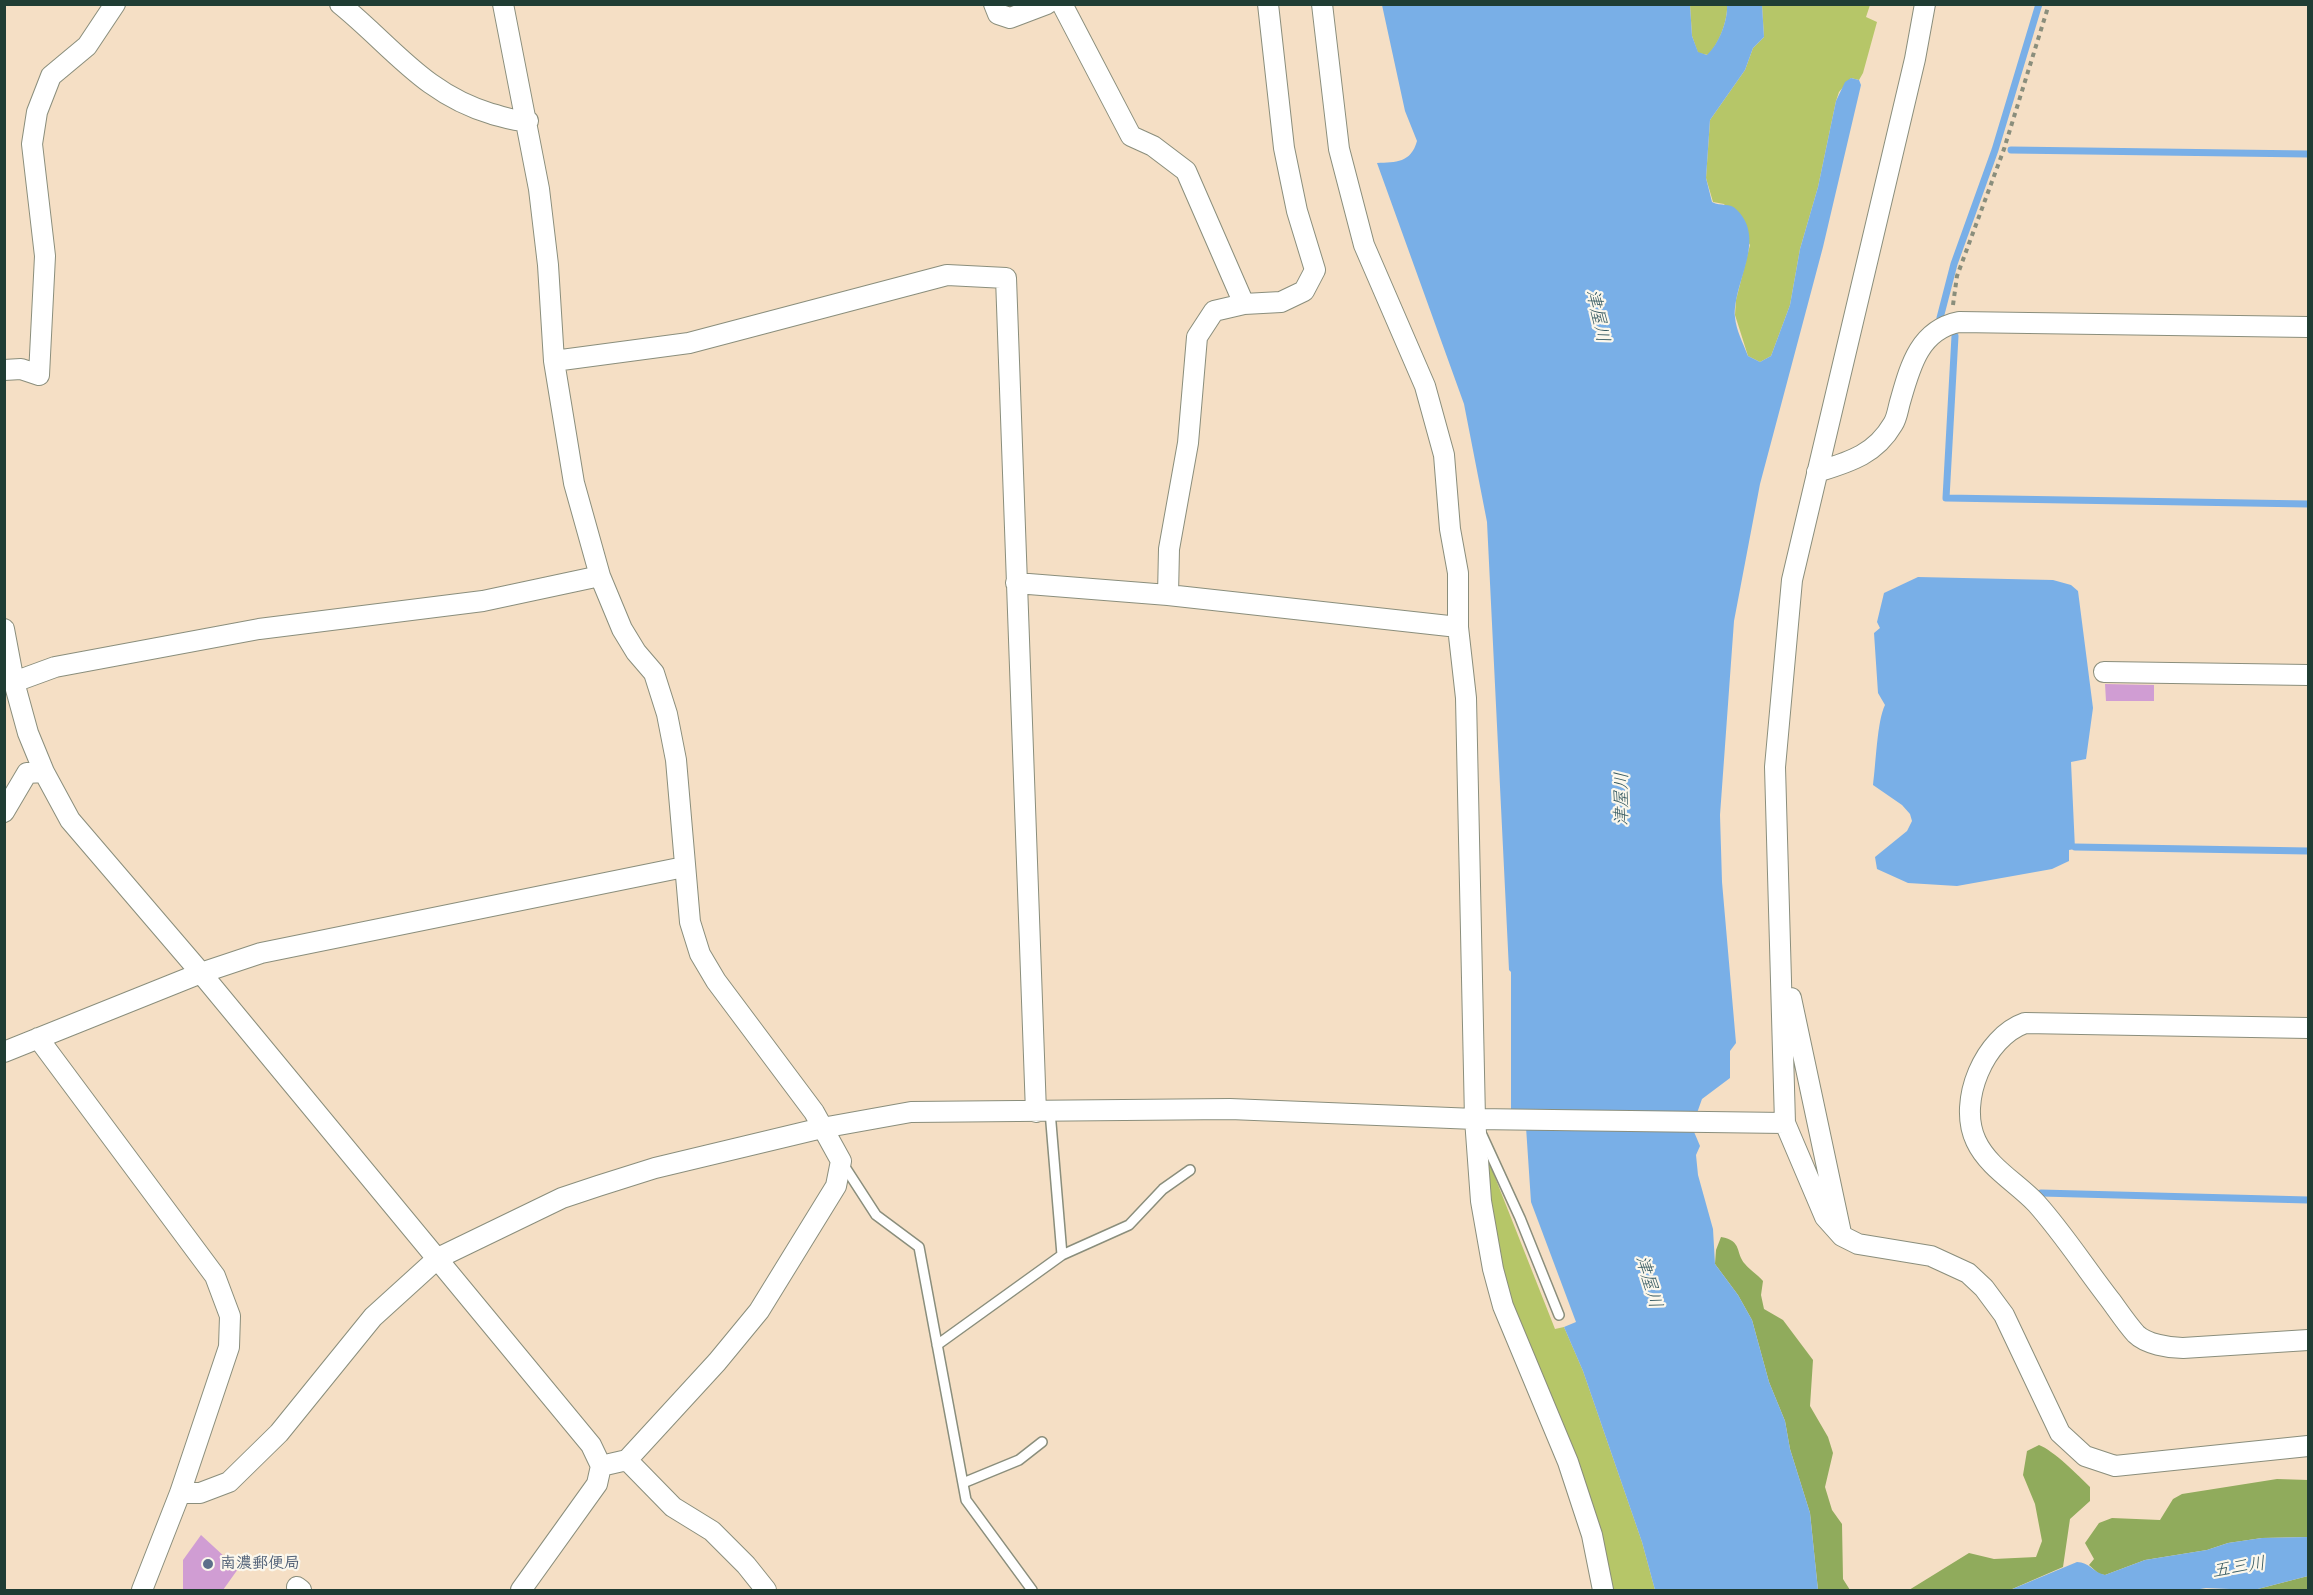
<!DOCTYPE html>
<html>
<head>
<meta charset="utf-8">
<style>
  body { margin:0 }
  #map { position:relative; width:2313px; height:1595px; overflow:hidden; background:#f5dfc5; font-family:"Balsamiq Sans",sans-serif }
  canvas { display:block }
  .frame { position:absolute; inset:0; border:6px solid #1f3d34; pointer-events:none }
</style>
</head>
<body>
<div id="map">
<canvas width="2313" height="1595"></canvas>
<div class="frame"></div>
</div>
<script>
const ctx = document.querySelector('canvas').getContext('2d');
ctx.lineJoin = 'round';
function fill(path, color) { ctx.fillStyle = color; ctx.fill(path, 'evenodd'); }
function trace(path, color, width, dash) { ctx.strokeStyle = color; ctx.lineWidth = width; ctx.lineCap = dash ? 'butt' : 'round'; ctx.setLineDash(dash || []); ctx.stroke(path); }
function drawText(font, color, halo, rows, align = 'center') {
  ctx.font = font + ' "Balsamiq Sans","Klee One",sans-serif'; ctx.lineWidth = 4.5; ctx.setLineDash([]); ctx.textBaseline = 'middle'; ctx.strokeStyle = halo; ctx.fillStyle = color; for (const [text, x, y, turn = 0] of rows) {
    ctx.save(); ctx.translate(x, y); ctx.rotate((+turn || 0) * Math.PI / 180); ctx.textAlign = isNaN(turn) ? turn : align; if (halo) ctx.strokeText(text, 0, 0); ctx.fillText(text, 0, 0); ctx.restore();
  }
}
fill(new Path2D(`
  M1690,5h37c1,15 -8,39 -19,50l-10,-2 -6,-17z
  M1762,5h108l-4,12 11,5 -14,51 -4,7 -8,-2 -12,14 -3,9 -18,86 -18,62 -10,56 -19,51 -11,6 -12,-6 -13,-41 1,-15 14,-55 -26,-41 -11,-2 -7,-24 4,-58 35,-50 8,-22 11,-11z
  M1484,1160l5,2 66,167 9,-2 19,44 59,171 13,48h-45l-109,-318z`), '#b6c668');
fill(new Path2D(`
  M1721,1237c22,4 14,16 24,27 5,6 12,10 18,17l-2,14 3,14 19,11 30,40 -3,46 18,31 5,16 -8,34 7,23 10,14 1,55 7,11h-32l-8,-77 -20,-64 -5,-28 -16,-39 -17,-62 -14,-25 -23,-31 1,-14z
  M2039,1445c14,5 40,31 51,42v14l-20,18 -7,48 -53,23h-101l60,-37 25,6 42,-2 6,-16 -7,-37 -12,-29 4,-24z
  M2277,1479l31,1v57l-46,1 -34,5 -21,7 -62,10 -40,15 -6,-1 -10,-9 5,-6 -9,-16 14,-20 13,-5 48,2 13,-21 9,-5z
  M2308,1576v14h-54z`), '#90ab5c');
fill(new Path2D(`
  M1382,5h308l2,31 6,16 9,3c12,-11 21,-35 20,-50h35l2,32 -11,11 -8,22 -35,50 -4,58 6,24c9,5 18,0 25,8 30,30 -4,72 -2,107 1,13 8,26 13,39l12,6 11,-6 19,-51 10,-56 18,-62 18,-86 9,-19 6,-4 8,2 2,5 -38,162 -63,237 -26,137 -14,194 2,67 14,161 -6,8v27l-28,21 -10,28 8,19 -4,9 2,20 15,54 2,35 23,31 14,25 17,62 16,39 5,28 20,64 8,77h-163l-13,-48 -59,-171 -19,-44 12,-5 -45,-120 -5,-75 -15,-17v-138l-2,-2 -22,-448 -23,-118 -87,-241c19,-1 34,0 40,-22l-12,-30z
  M1918,577l135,3 18,5 7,6 15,117 -7,51 -15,3 4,87 -6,1v11l-17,8 -95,17 -49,-3 -31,-14 -2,-12 32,-26 5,-10 -2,-7 -8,-9 -29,-20c3,-21 4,-64 12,-80l-7,-12 -4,-60 6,-5 -3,-6 7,-29z
  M2308,1537v39l-54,14 -48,-2 -12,2h-184l67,-28c12,0 17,11 28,13l40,-15 62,-10 21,-7 34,-5z`), '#79afe7');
trace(new Path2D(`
  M2011,150l297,4
  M1940,318l14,-54 41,-114 44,-146
  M1955,336l-9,162 362,6
  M2075,847l233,4
  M2041,1193l267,7`), '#79afe7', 7);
fill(new Path2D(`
  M2105,684l49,1v16h-48z
  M201,1535l37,34 -15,21h-40v-30z`), '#d09dd3');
const service = new Path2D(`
  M1050,1111l12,144
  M1482,1135l38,83 39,97
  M843,1164l33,51 43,32 47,253 66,90
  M937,1345l125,-90 67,-30 34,-36 27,-19
  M963,1483l56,-23 23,-18`);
const minor = new Path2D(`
  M340,4c52,42 84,90 152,110 12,3 24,8 36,7
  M503,4l36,185 9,76 6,96 20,122 26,93 22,53 14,23 18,21 13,41 9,46 14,162 10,32 16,27 98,131 27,49 -5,25 -77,125 -42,51 -90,98 -26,6
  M994,4l4,10 12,4 37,-14
  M1062,4l69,132 22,10 33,25 58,133
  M1322,4l17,145 25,96 61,141 19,69 6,74 8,44v54l8,71 9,421 6,82 12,68 10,37 65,156 24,73 11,55
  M1925,4l-10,55 -123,521 -17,187 10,356 40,94 17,19 16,8 73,12 37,17 16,15 20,27 56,118 25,23 30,10 193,-20
  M554,361l135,-18 258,-68 59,3 30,834
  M4,370l17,-1 18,6 6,-119 -13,-112 5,-32 14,-36 36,-30 28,-42
  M1817,472c32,-10 58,-17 76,-48 4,-6 5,-15 7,-22 10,-35 19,-72 59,-80l349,5
  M1016,583l152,12 290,32
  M1168,595l1,-46 19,-106 9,-106 17,-26 30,-7 37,-2 23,-11 11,-21 -18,-59 -13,-63 -16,-144
  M4,629l10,53 14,51 16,39 26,48 131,153 390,472 10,21 -4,18 -76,106
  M2104,672l204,3
  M14,682l41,-15 204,-38 224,-28 117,-25
  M4,812l23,-39 17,-1
  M1791,998l50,235
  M2308,1028l-283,-5c-40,14 -68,78 -49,118 12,26 41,42 60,62 27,30 50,66 75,98 8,11 16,23 25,33 10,10 33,14 47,14l125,-8
  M38,1038l177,238 15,40 -1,31 -49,146 -38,97
  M4,1052l197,-79 60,-20 423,-86
  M627,1460l46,47 39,24 34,34 20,25
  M180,1493h20l29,-11 50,-49 94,-116 65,-59 124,-60 36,-12 57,-18 167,-40 89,-16 319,-3 245,10 310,4
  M297,1587l4,3`);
trace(service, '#8a8e7c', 12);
trace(minor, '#8a8e7c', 22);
trace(new Path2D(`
  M1953,305l4,-29 47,-127 45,-145`), '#8a8e7c', 4, [4.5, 4.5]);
trace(service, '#fff', 9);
trace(minor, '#fff', 20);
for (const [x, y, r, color] of [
  [208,1564,6,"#5c6f8a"]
]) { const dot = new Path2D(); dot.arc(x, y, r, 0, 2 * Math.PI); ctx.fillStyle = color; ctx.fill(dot); trace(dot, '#fbf7ec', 2); }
drawText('bold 16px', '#4e5e75', '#fbf7ec', [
  ["南濃郵便局",220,1564]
], 'left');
drawText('italic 18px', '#365a61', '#fbf7ec', [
  ["津屋川",1597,316,78],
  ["津屋川",1622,799,-90],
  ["津屋川",1648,1282,74],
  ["五三川",2239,1568,-9]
]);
</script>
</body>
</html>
